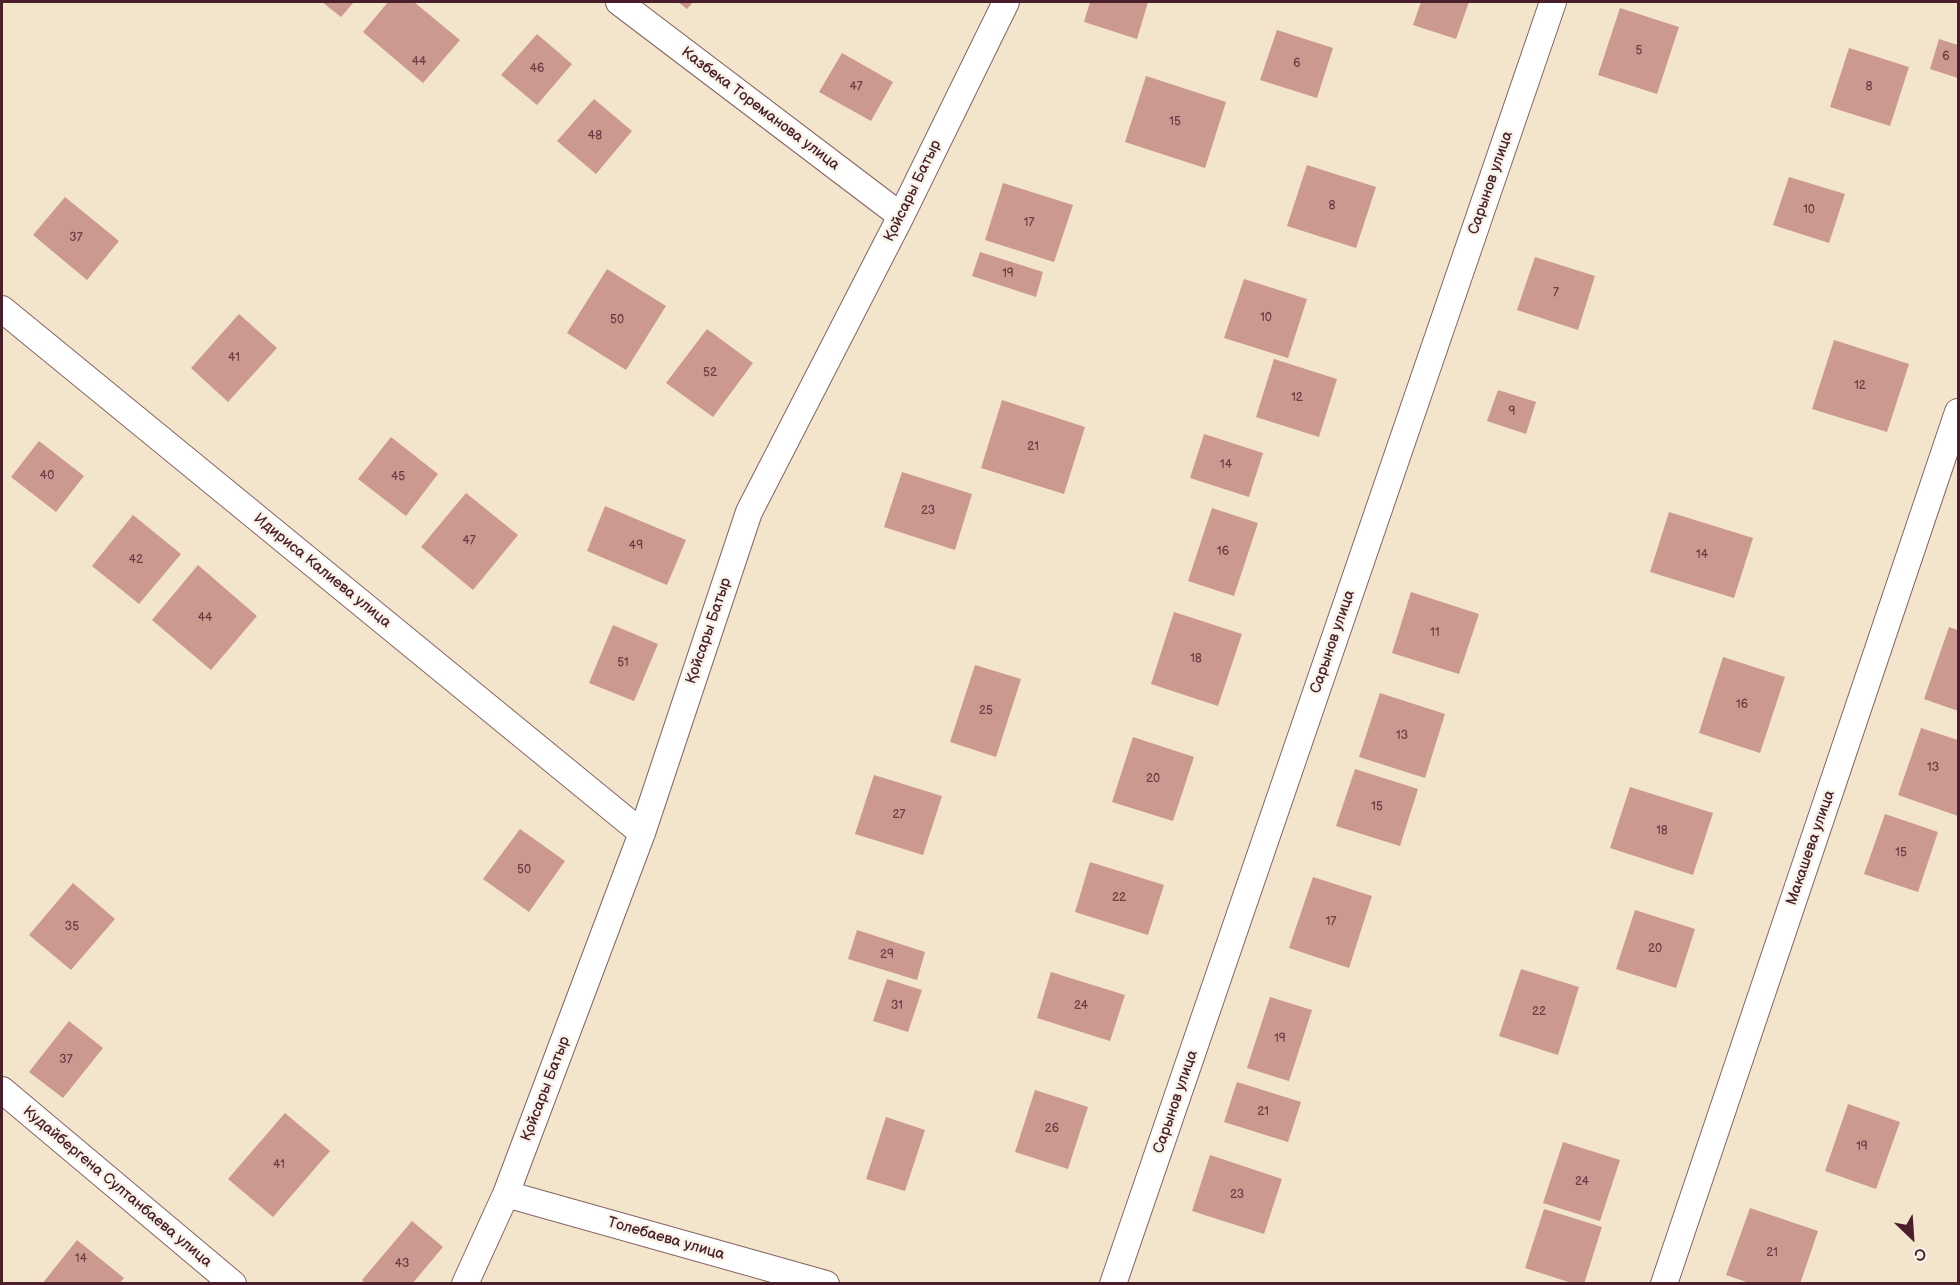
<!DOCTYPE html>
<html>
<head>
<meta charset="utf-8">
<style>
  body { margin:0 }
  #map { position:relative; width:1960px; height:1285px; overflow:hidden; background:#f3e4cc; font-family:"Balsamiq Sans",sans-serif }
  canvas { display:block }
  .frame { position:absolute; inset:0; border:3px solid #4a1f2b; pointer-events:none }
  .north { position:absolute; left:1882px; top:1207px; width:60px; height:60px; -webkit-text-stroke:4px #f7f3e8; paint-order:stroke; rotate:155deg; font-size:16px; font-weight:700; line-height:24px; text-align:center; color:#4a1f2b }
  .north::after { content:''; display:block; margin:auto; width:21px; height:27px; background:#4a1f2b; clip-path:polygon(50% 0,100% 100%,50% 72%,0 100%) }
</style>
</head>
<body>
<div id="map">
<canvas width="1960" height="1285"></canvas>
<div class="frame"></div>
<div class="north">С</div>
</div>
<script>
const ctx = document.querySelector('canvas').getContext('2d');
ctx.lineJoin = 'round';
function fill(path, color) { ctx.fillStyle = color; ctx.fill(path, 'evenodd'); }
function trace(path, color, width, dash) { ctx.strokeStyle = color; ctx.lineWidth = width; ctx.lineCap = dash ? 'butt' : 'round'; ctx.setLineDash(dash || []); ctx.stroke(path); }
function drawText(font, color, halo, rows, align = 'center') {
  ctx.font = font + ' "Balsamiq Sans",sans-serif'; ctx.lineWidth = 5; ctx.setLineDash([]); ctx.textBaseline = 'middle'; ctx.strokeStyle = halo; ctx.fillStyle = color; for (const [text, x, y, turn = 0] of rows) {
    ctx.save(); ctx.translate(x, y); ctx.rotate((+turn || 0) * Math.PI / 180); ctx.textAlign = isNaN(turn) ? turn : align; if (halo) ctx.strokeText(text, 0, 0); ctx.fillText(text, 0, 0); ctx.restore();
  }
}
fill(new Path2D(`
  M322,2h32l-13,15z
  M388,2h26l46,38 -37,43 -60,-51z
  M678,2h15l-6,7z
  M1090,2h58l-11,37 -53,-17z
  M1421,2h48l-13,37 -43,-14z
  M1620,8l59,19 -22,67 -59,-19z
  M1277,30l56,18 -16,50 -57,-18z
  M537,34l35,30 -35,41 -36,-30z
  M1939,39l19,6v33l-28,-9z
  M1849,48l60,19 -19,59 -60,-19z
  M842,53l51,29 -22,39 -52,-29z
  M1146,76l80,26 -21,66 -80,-26z
  M594,99l38,32 -36,43 -39,-33z
  M1307,165l69,22 -20,61 -69,-22z
  M1789,177l56,17 -16,49 -56,-18z
  M1003,183l70,22 -19,57 -69,-22z
  M65,197l54,44 -32,39 -54,-45z
  M980,252l63,20 -7,25 -64,-21z
  M1535,257l60,19 -17,54 -61,-20z
  M607,269l59,37 -40,64 -59,-37z
  M1244,279l63,20 -19,59 -64,-20z
  M239,314l38,34 -49,54 -37,-34z
  M707,329l46,34 -40,54 -47,-34z
  M1834,340l75,24 -22,68 -75,-23z
  M1274,359l63,20 -18,58 -63,-20z
  M1498,390l38,12 -10,32 -39,-13z
  M1002,400l83,27 -21,67 -83,-26z
  M1204,434l59,19 -14,44 -59,-19z
  M391,437l47,37 -32,42 -48,-37z
  M39,441l45,35 -28,36 -45,-35z
  M902,472l70,22 -17,56 -71,-23z
  M466,493l52,42 -45,55 -52,-43z
  M605,506l81,34 -19,45 -80,-34z
  M1212,508l46,15 -24,73 -46,-15z
  M1669,512l84,26 -19,60 -84,-26z
  M133,515l48,39 -42,50 -47,-38z
  M198,565l59,51 -46,54 -59,-50z
  M1411,592l68,22 -20,60 -67,-21z
  M1174,612l68,22 -24,72 -67,-22z
  M613,625l45,19 -24,57 -45,-18z
  M1949,627l9,3v81l-34,-12z
  M1723,657l62,20 -25,76 -61,-20z
  M975,665l46,14 -25,78 -46,-15z
  M1380,693l65,21 -20,64 -66,-21z
  M1921,728l37,12v76l-60,-21z
  M1133,737l61,20 -21,64 -61,-19z
  M1355,769l63,20 -18,57 -64,-20z
  M874,775l68,21 -19,59 -68,-21z
  M1630,787l83,26 -20,62 -83,-27z
  M1885,814l53,18 -20,60 -54,-18z
  M520,829l45,32 -36,51 -46,-33z
  M1090,862l74,23 -16,50 -73,-23z
  M1313,877l59,19 -23,72 -60,-20z
  M73,883l42,36 -44,51 -42,-35z
  M1635,910l60,19 -19,59 -60,-19z
  M857,930l68,22 -8,28 -69,-21z
  M1521,969l58,18 -21,68 -59,-19z
  M1051,972l74,23 -15,46 -73,-23z
  M887,979l35,11 -14,42 -35,-11z
  M1270,997l42,13 -23,71 -42,-13z
  M69,1021l34,27 -40,50 -34,-26z
  M1237,1082l64,20 -13,40 -64,-20z
  M1035,1090l53,17 -20,62 -53,-17z
  M1848,1104l52,18 -24,67 -51,-18z
  M285,1113l45,38 -57,66 -45,-38z
  M886,1117l39,13 -20,61 -39,-12z
  M1563,1142l57,18 -20,61 -57,-18z
  M1210,1155l72,24 -18,55 -72,-23z
  M1750,1208l68,23 -18,53h-48l-26,-9z
  M1544,1209l58,18 -18,57h-9l-50,-16z
  M412,1221l31,26 -31,37h-46l-4,-4z
  M77,1240l47,38 -5,6h-77z`), '#cc9991');
const minor = new Path2D(`
  M619,2l282,214
  M2,309l640,524
  M2,1090l231,194
  M506,1194l320,90
  M465,1284l41,-90 136,-361 107,-321 152,-296 105,-214
  M1113,1284l440,-1282
  M1664,1284l294,-872`);
trace(minor, '#856463', 28);
trace(minor, '#fff', 26);
drawText('12px', '#6a3e44', null, [
  ["5",1639,51],
  ["6",1946,57],
  ["44",419,62],
  ["6",1297,64],
  ["46",537,69],
  ["47",856,87],
  ["8",1869,87],
  ["15",1175,122],
  ["48",595,136],
  ["8",1332,206],
  ["10",1809,210],
  ["17",1029,223],
  ["37",76,238],
  ["19",1008,274],
  ["7",1556,293],
  ["10",1266,318],
  ["50",617,320],
  ["41",234,358],
  ["52",710,373],
  ["12",1860,386],
  ["12",1297,398],
  ["9",1512,412],
  ["21",1033,447],
  ["14",1226,465],
  ["40",47,476],
  ["45",398,477],
  ["23",928,511],
  ["47",469,541],
  ["49",636,546],
  ["16",1223,552],
  ["14",1702,555],
  ["42",136,560],
  ["44",205,618],
  ["11",1435,633],
  ["18",1196,659],
  ["51",623,663],
  ["16",1742,705],
  ["25",986,711],
  ["13",1402,736],
  ["13",1933,768],
  ["20",1153,779],
  ["15",1377,807],
  ["27",899,815],
  ["18",1662,831],
  ["15",1901,853],
  ["50",524,870],
  ["22",1119,898],
  ["17",1331,922],
  ["35",72,927],
  ["20",1655,949],
  ["29",887,955],
  ["31",897,1006],
  ["24",1081,1006],
  ["22",1539,1012],
  ["19",1280,1039],
  ["37",66,1060],
  ["21",1263,1112],
  ["26",1052,1129],
  ["19",1862,1147],
  ["41",279,1165],
  ["24",1582,1182],
  ["23",1237,1195],
  ["21",1772,1253],
  ["14",81,1259],
  ["43",402,1264]
]);
drawText('15px', '#4a1f2b', '#f7f3e8', [
  ["Казбека Тореманова улица",760,109,37],
  ["Сарынов улица",1491,183,-71],
  ["Қойсары Батыр",913,191,-64],
  ["Идириса Калиева улица",322,571,39],
  ["Қойсары Батыр",709,631,-71],
  ["Сарынов улица",1333,642,-71],
  ["Макашева улица",1811,848,-71],
  ["Қойсары Батыр",546,1089,-69],
  ["Сарынов улица",1176,1102,-71],
  ["Кудайбергена Султанбаева улица",117,1187,40],
  ["Толебаева улица",666,1239,16]
]);
</script>
</body>
</html>
